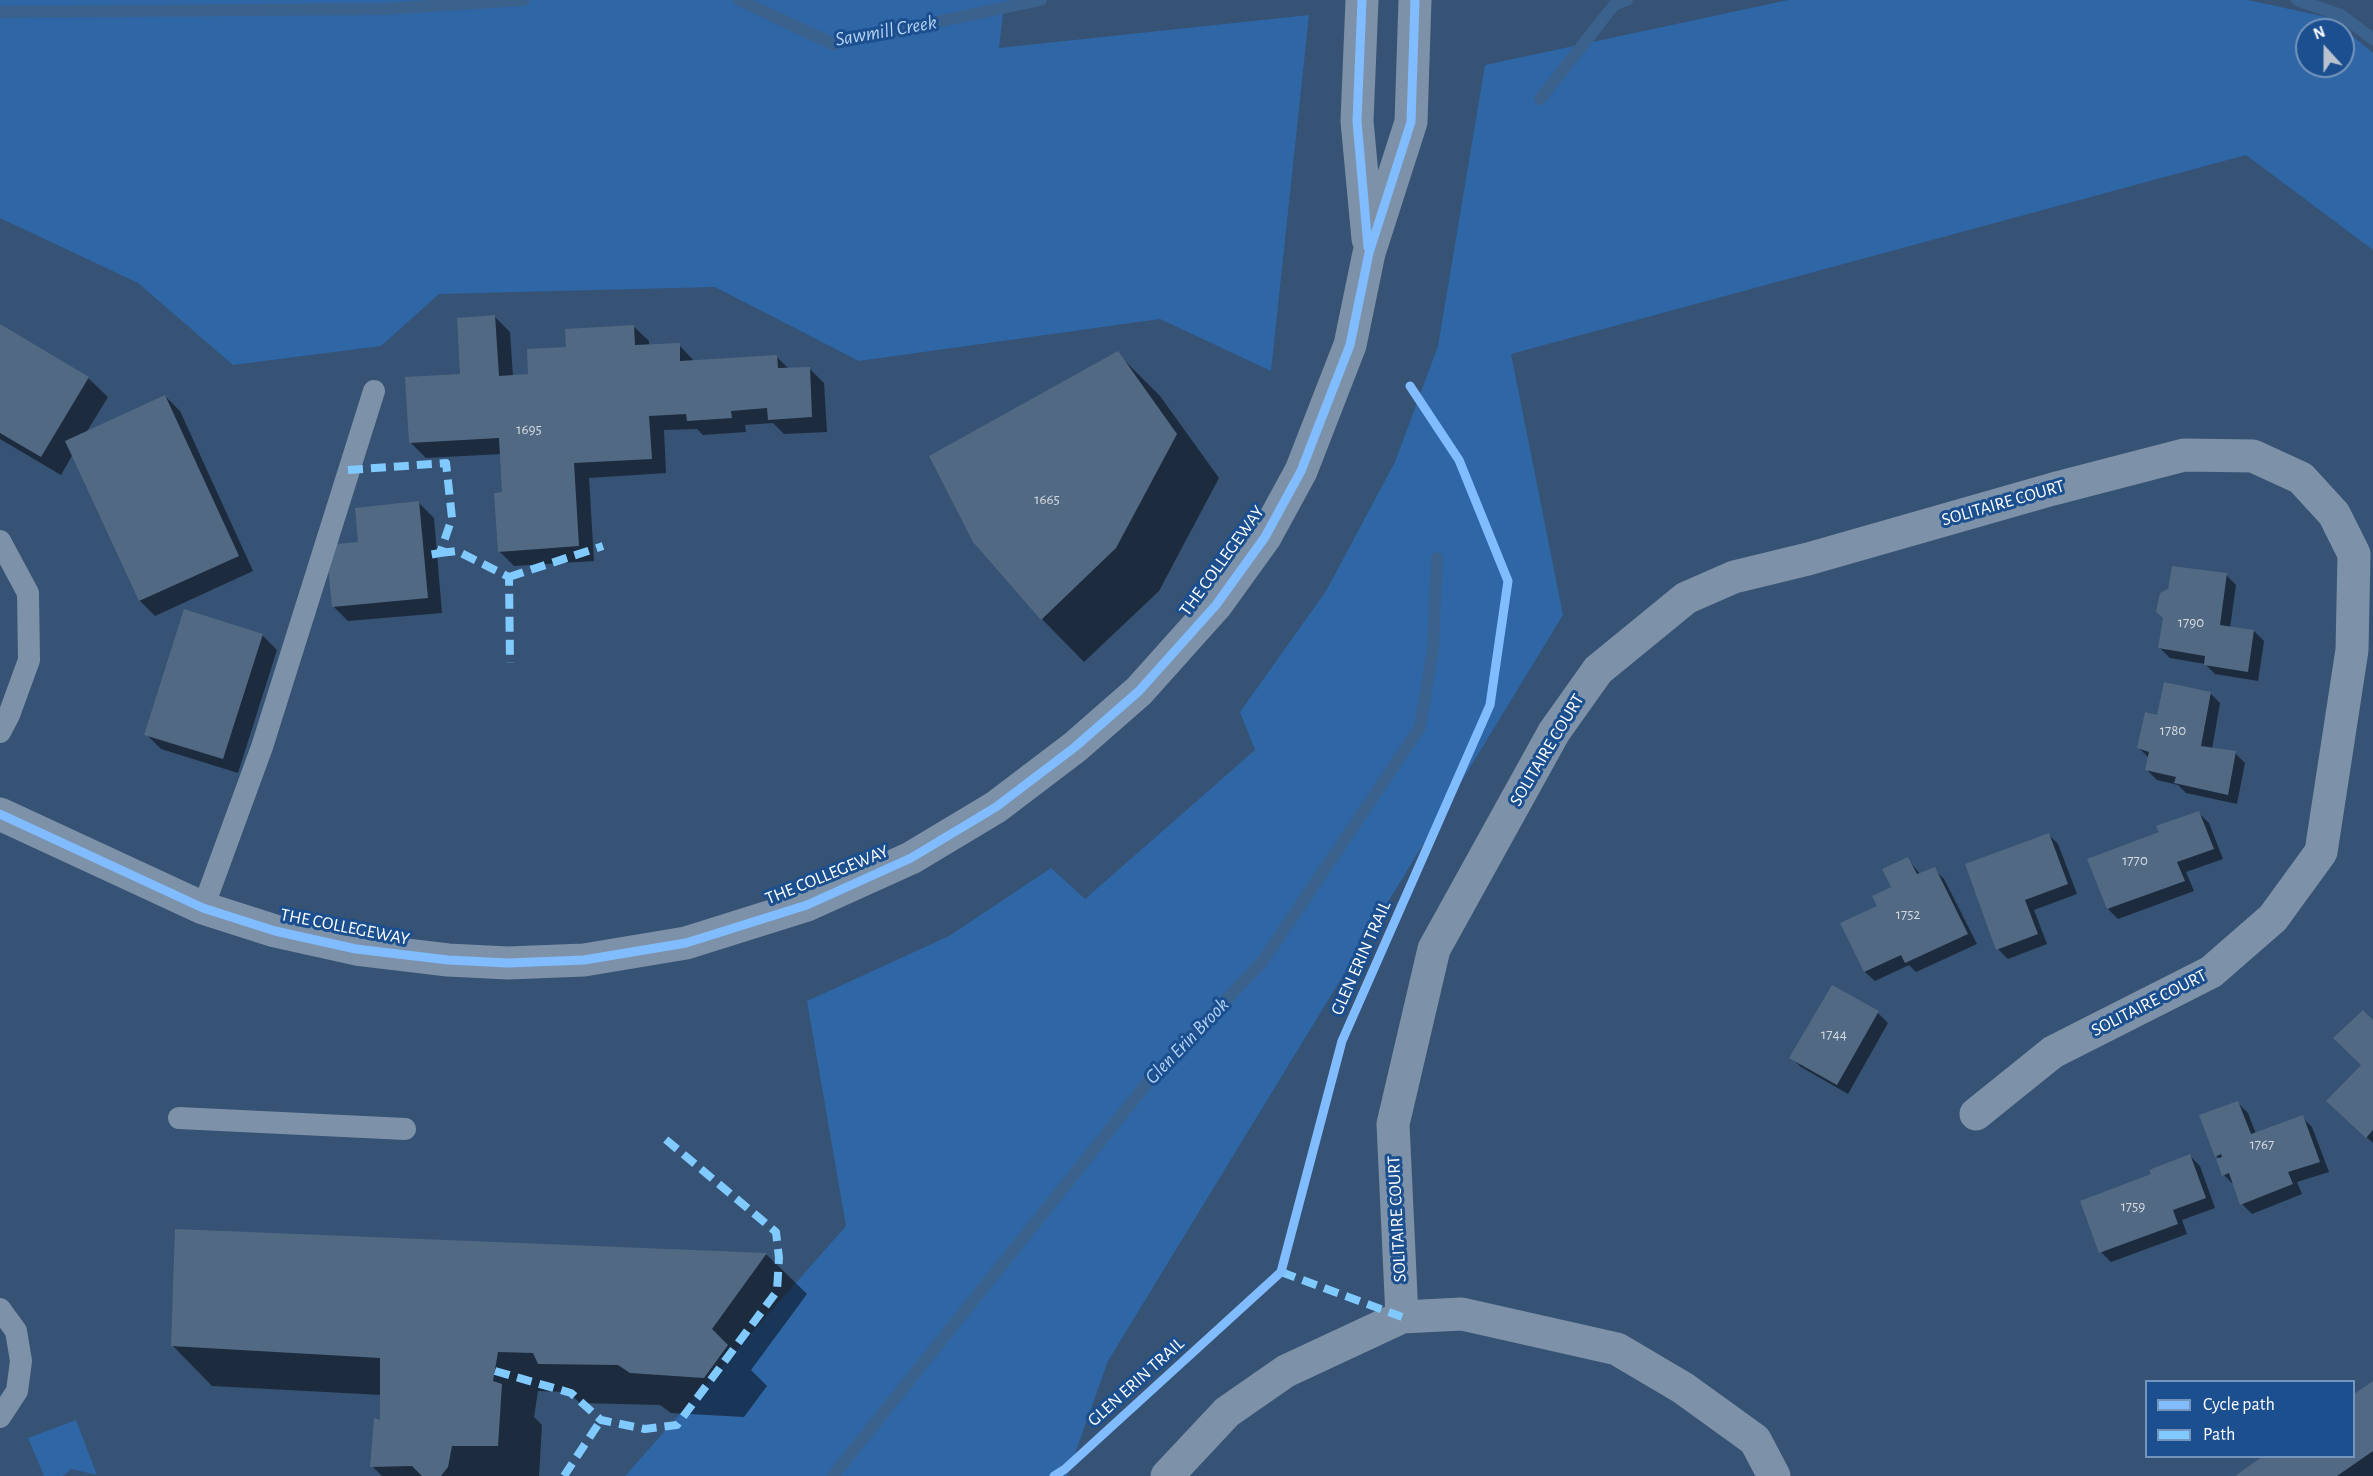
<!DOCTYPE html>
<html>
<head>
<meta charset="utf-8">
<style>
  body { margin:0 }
  #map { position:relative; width:2373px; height:1476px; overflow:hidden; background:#365274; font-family:"Alegreya Sans",sans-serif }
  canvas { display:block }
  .legend { position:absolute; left:2145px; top:1380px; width:210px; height:78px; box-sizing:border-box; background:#1b4f8f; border:2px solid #7695bc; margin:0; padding:8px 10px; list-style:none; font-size:18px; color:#fff }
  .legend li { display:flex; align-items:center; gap:12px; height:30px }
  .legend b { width:30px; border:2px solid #7695bc }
  .north { position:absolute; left:2295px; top:18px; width:60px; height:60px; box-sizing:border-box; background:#1b4f8f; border:2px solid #7695bc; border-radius:50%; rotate:339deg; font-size:16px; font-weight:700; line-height:24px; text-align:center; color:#fff }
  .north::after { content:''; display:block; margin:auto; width:21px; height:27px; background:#b9c2ce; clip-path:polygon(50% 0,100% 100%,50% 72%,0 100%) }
</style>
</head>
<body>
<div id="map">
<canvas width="2373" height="1476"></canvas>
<ul class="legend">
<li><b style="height:8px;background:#80bcff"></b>Cycle path</li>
<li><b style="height:8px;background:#80caff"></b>Path</li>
</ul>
<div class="north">N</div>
</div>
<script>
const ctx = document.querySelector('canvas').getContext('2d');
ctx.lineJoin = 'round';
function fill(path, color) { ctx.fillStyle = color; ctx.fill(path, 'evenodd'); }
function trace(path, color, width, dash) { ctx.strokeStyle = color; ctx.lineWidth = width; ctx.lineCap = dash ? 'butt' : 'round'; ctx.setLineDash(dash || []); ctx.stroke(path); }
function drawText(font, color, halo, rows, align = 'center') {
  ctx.font = font + ' "Alegreya Sans",sans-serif'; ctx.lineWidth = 6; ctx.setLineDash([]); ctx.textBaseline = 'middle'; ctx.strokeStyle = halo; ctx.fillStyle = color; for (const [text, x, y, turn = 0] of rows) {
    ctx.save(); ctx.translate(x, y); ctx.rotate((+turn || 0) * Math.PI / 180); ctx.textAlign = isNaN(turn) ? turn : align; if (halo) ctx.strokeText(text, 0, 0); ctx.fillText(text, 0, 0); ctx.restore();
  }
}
fill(new Path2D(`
  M0,0h1032l-29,13 -4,35 310,-33 -38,356 -111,-52 -301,42 -144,-74 -276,7 -58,52 -148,19 -95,-82 -138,-65z
  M1788,0h460l83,18 42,35v197l-127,-95 -735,199 52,261 -455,746 -41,115h-442l221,-250 -39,-225 142,-65 102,-68 34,31 170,-149 -15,-38 86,-121 69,-129 43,-116 47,-281zM2307,30h36v36h-36z
  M76,1420l21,55 -26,-6 -8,7h-19l-16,-38z`), '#2f66a5');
fill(new Path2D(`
  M495,317l15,15 3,45 17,-1 38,-27 65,-23 16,15v5l30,-1 15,16 82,-5 13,13 20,-1 15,15 3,49 -43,2 -11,-11 -28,2 1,7 -43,3 -6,-6 -33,1 2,43 -77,5 5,83 -80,5 -15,-15 5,-57 -2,-40 -76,4 -15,-15 51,-67z
  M0,325l88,53 20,19 -22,36 79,-37 15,15 73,160 -98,45 -15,-15 -67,-147 -12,21 -61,-36z
  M1117,353l43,43 59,82 -60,113 -75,71 -42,-43z
  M419,503l15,15 8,95 -94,8 -15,-15 27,-63z
  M2226,575l10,10 -6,43 24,3 10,10 -6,40 -43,-7 -10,-10 -35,-6 -10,-10z
  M262,635l15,15 -39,123 -77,-24 -15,-15z
  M2210,693l10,10 -8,46 23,4 10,10 -8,41 -51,-11 -8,-8 -21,-5 -10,-10 2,-12 -10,-10 19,-31z
  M2199,813l10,10 14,36 -37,13 8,19 -76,28 -10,-10 53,-76z
  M2048,834l10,10 19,50 -43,16 13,34 -39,15 -10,-10z
  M1907,858l13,16 14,-5 10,10 33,65 -61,28 -7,-7 -34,16 -10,-9 14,-66 14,-18z
  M1878,1013l10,10 -40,71 -47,-27 -10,-10z
  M2373,1022v121l-35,-32 25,-46z
  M2238,1103l10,10 8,21 46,-17 10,10 17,45 -32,10 5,12 -50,20 -10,-10 -8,-19 -10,-10 -4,-16 -4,-3z
  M2190,1156l10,10 15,42 -33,12 5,14 -76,28 -10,-10 52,-77z
  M177,1230l590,25 40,39 -56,76 16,16 -23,31 -73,-4 -11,-8 -80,-2 -12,-11 -30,-1 -4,26 8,8 -3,51h-157l-10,-10 10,-45v-26l-170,-9 -40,-41z
  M2373,1383v93h-136l117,-20v-60z`), '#0007');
trace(new Path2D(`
  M739,0l94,44 208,-44
  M2297,0l44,15 32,24
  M0,12l383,-3 141,-9
  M1540,99l74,-94 13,-5
  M833,1476l314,-393 116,-122 157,-234 13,-78 4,-91`), '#3b618d', 12);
fill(new Path2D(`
  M495,315l4,61 29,-2 -1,-25 39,-2 -1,-18 69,-4 1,20 45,-2v18l97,-6 1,13 32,-1 2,50 -44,3 -1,-12 -36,3 1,7 -45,3 -1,-7 -37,2 3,43 -78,4 5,83 -81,6 -4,-59 8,-1 -3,-54 -90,5 -4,-66 55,-3 -3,-56z
  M0,324l89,53 -48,80 -41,-24z
  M1118,351l59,83 -61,114 -75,72 -68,-78 -44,-86z
  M165,395l74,161 -100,45 -74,-160z
  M419,501l9,97 -96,9 -6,-62 32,-3 -3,-34z
  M2172,566l55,7 -7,52 34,5 -6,42 -44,-7 1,-9 -47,-8 5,-30 -7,-6 4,-19 8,-4z
  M184,609l79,25 -40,125 -79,-24z
  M2164,682l47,10 -10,54 35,5 -8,44 -54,-12 2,-6 -31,-7 4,-18 -12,-4 8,-36 12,3z
  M2199,811l15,38 -37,13 8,19 -78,28 -20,-50 72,-27 -3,-6z
  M2049,833l19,51 -43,16 13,34 -42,16 -31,-86z
  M1908,857l9,17 18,-7 33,67 -63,29 -4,-8 -37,17 -24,-49 37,-17 -5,-10 19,-9 -9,-18z
  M1832,985l47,26 -42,74 -48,-27z
  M2363,1010l10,10v110l-7,8 -40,-37 35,-36 -28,-27z
  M2238,1101l13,33 52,-19 17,47 -32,10 5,12 -53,21 -11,-32 -7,3 -6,-17 6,-2 -1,-3 -6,3 -16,-42z
  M2190,1154l16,44 -33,12 5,14 -79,29 -19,-52 71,-27 -2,-4z
  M175,1229l592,24 -55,76 16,16 -24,33 -74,-5 -12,-8 -80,-1 -5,-11 -35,-1 -5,29 9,3 -4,62h-46l-4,21 -7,9h-19l-10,-10 -42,1 4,-49 6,2v-62l-209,-12z
  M2373,1381v70l-36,25h-102l28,-20h91v-62z`), '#526984');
trace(new Path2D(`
  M0,541l28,52 1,67 -20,55 -9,17
  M203,908l59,-161 112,-356
  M179,1118l226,11
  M0,1309l16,22 5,30 -4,30 -17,26`), '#7d92a8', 22);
trace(new Path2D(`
  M1402,1317l-9,-193 41,-175 120,-217 44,-62 88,-72 48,-21 74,-18 245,-70 131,-34 69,1 48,22 33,36 20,40 -2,96 -31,202 -48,66 -62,54 -158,80 -77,62
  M1167,1476l60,-64 59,-41 116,-54 60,-3 155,35 66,39 72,52 19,36`), '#7d92a8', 33);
trace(new Path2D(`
  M1362,0l-5,121 11,118
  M0,814l203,94 72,23 81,18 92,11 60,3 76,-3 102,-17 121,-38 104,-47 85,-51 79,-60 64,-56 77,-86 49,-68 36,-66 49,-126 19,-92 42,-131 4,-122`), '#7d92a8', 33);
trace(new Path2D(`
  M348,470l98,-7 6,55 -12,35 -16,3
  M440,553l17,-2 52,26 1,86
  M509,577l94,-31
  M1281,1272l121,45
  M495,1371l76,22 30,27 44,9 32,-4 100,-134 2,-33 -3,-26 -112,-94
  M564,1476l37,-56`), '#80caff', 8, [15, 8]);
trace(new Path2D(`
  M1362,0l-5,121 11,126
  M0,814l203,94 72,23 81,18 92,11 60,3 76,-3 102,-17 121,-38 104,-47 85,-51 79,-60 64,-56 77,-86 49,-68 36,-66 49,-126 19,-92 42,-131 4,-122
  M1054,1476l11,-7 216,-197 61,-231 148,-336 18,-124 -49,-121 -49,-74`), '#80bcff', 9);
drawText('15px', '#d4dae0', null, [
  ["1695",529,429],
  ["1665",1047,499],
  ["1790",2191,622],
  ["1780",2173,730],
  ["1770",2135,860],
  ["1752",1908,914],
  ["1744",1834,1034],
  ["1767",2262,1144],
  ["1759",2133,1206]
]);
drawText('18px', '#fff', '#1b4f8f', [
  ["SOLITAIRE COURT",2003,503,-16],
  ["THE COLLEGEWAY",1222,561,-54],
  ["SOLITAIRE COURT",1547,750,-59],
  ["THE COLLEGEWAY",827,875,-22],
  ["THE COLLEGEWAY",345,927,11],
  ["GLEN ERIN TRAIL",1361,958,-66],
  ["SOLITAIRE COURT",2149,1003,-27],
  ["SOLITAIRE COURT",1397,1219,-93],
  ["GLEN ERIN TRAIL",1136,1382,-42]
]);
drawText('italic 20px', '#b5d3f5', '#1b4f8f', [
  ["Sawmill Creek",886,31,-10],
  ["Glen Erin Brook",1187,1041,-46]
]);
</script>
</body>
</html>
